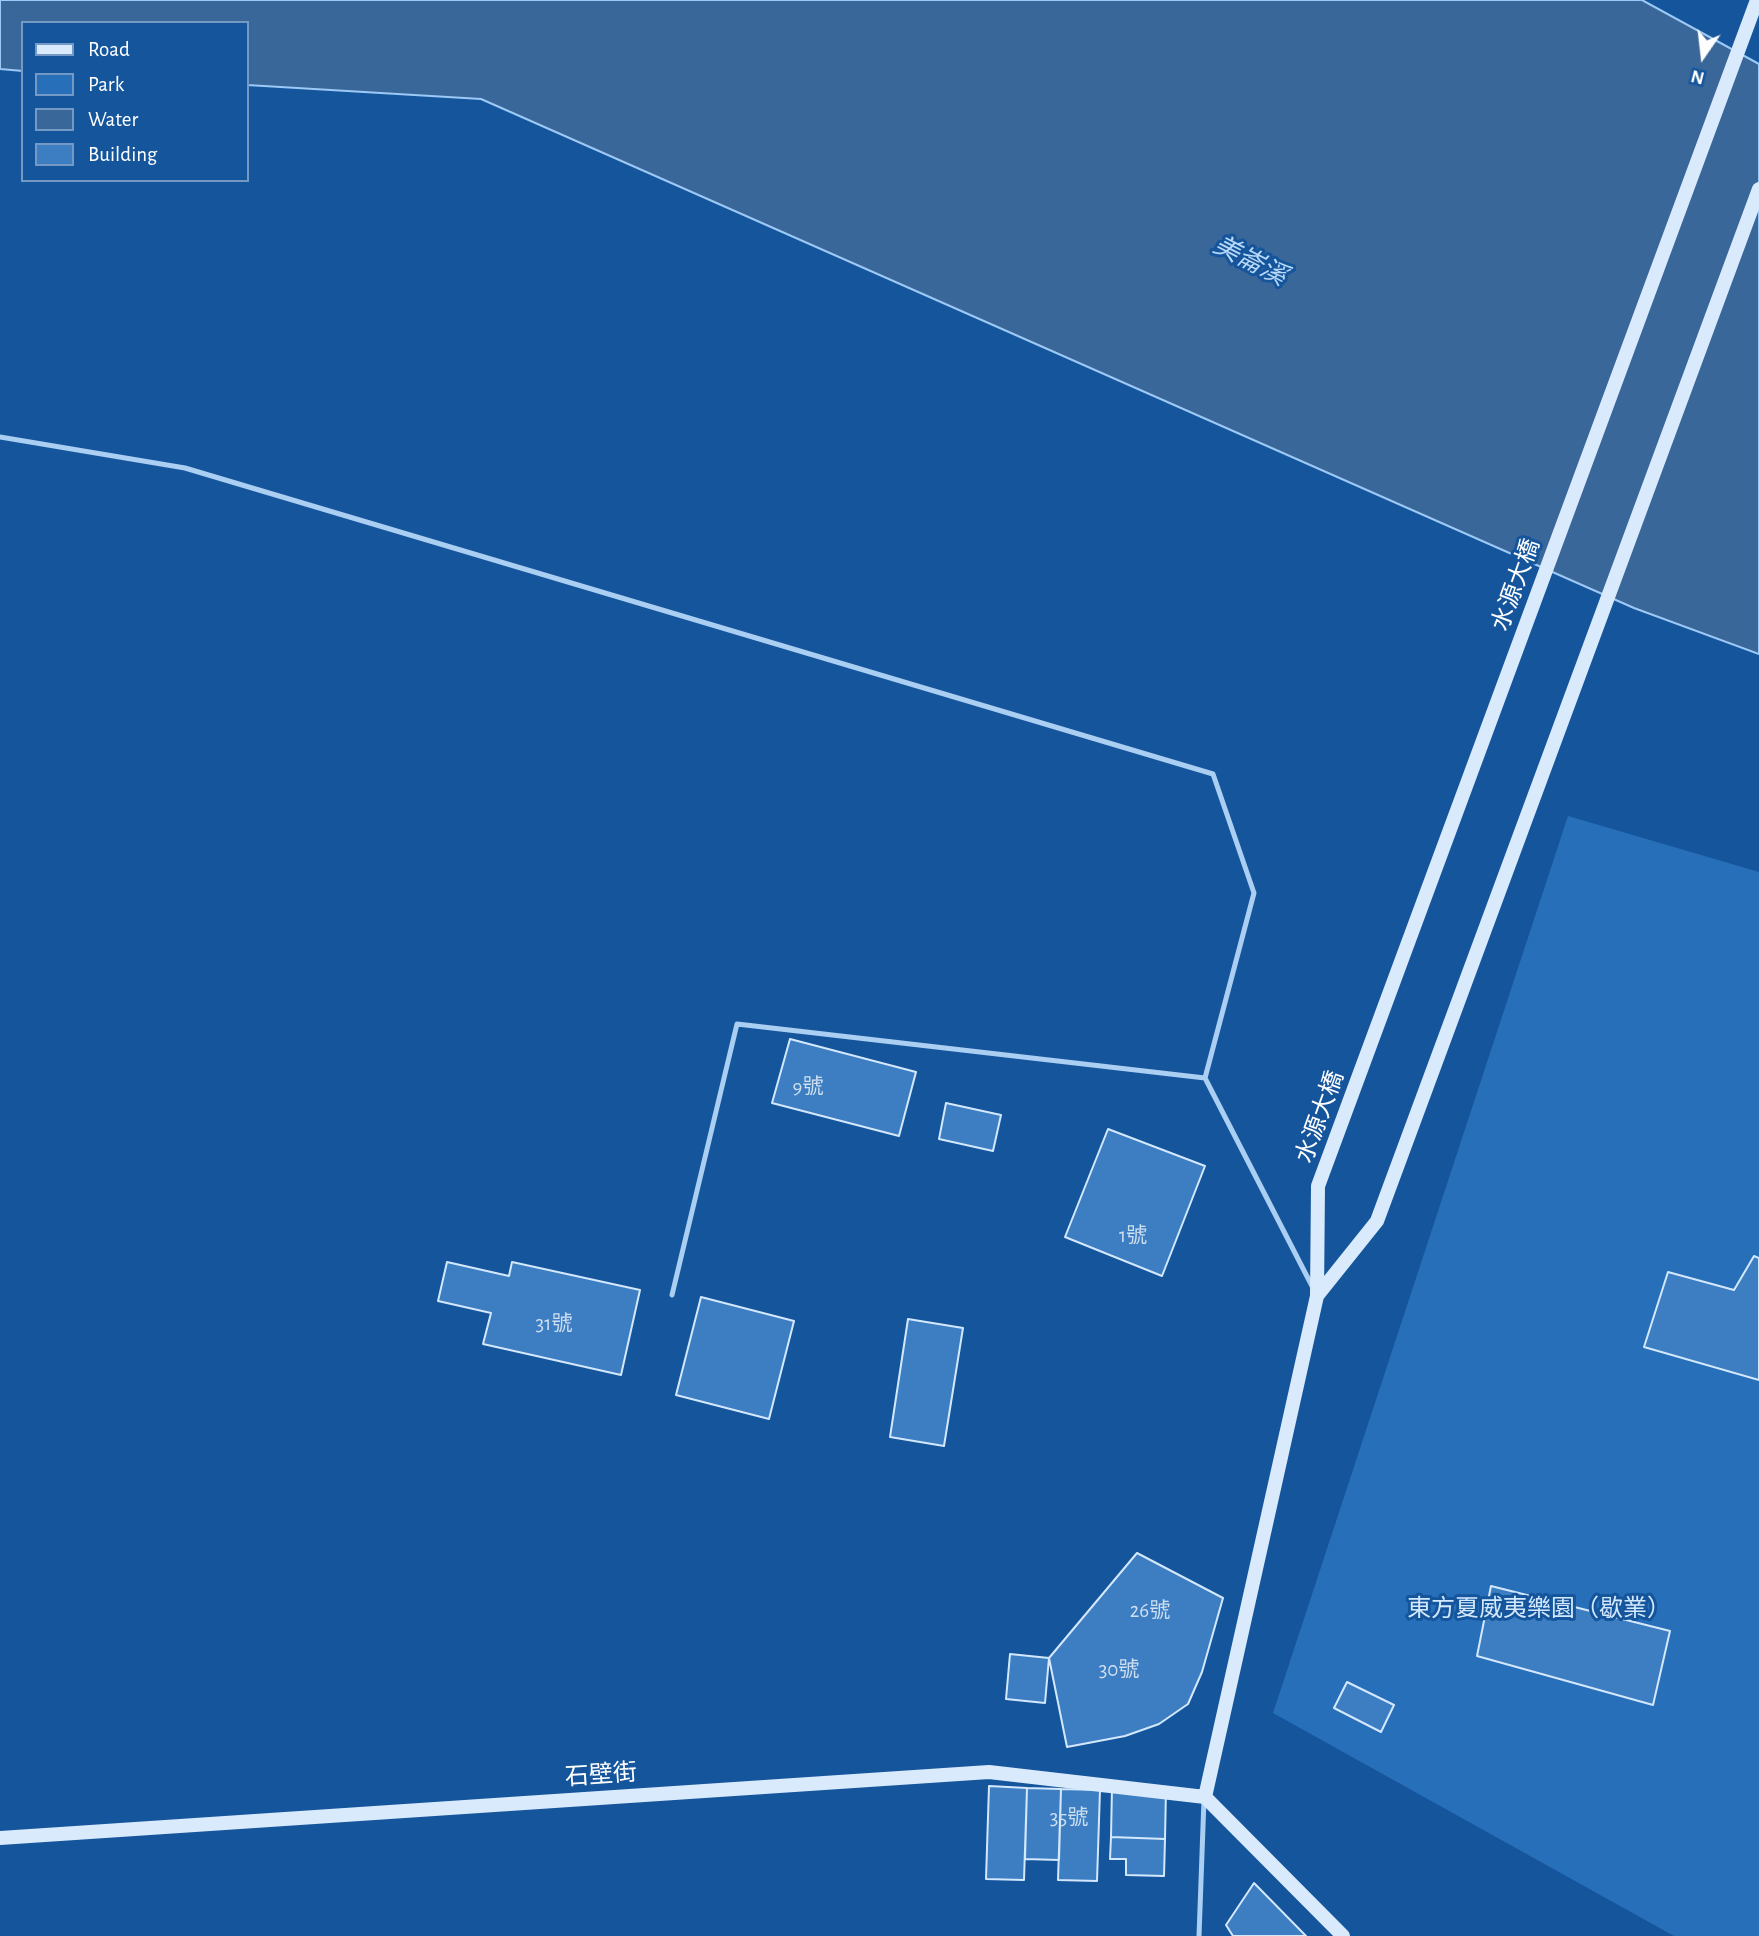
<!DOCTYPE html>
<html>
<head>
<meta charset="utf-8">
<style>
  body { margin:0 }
  #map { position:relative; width:1759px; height:1936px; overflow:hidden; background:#15559c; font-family:"Alegreya Sans",sans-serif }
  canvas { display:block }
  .legend { position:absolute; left:21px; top:21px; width:228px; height:161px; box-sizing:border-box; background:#15559c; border:2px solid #7399c4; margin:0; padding:9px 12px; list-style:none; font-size:21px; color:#fff }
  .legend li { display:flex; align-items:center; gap:14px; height:35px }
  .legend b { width:35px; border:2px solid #7399c4 }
  .north { position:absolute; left:1668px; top:21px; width:70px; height:70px; -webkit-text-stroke:5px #15559c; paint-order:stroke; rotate:194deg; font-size:19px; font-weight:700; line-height:28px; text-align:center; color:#fff }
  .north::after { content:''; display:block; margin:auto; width:24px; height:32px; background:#fff; clip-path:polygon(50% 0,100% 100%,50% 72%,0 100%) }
</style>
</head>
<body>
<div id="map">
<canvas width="1759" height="1936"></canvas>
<ul class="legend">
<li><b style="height:9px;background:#daeafd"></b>Road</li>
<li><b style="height:19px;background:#286fba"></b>Park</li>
<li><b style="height:19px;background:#39679a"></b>Water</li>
<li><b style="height:19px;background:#3d7ec3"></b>Building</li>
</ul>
<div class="north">N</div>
</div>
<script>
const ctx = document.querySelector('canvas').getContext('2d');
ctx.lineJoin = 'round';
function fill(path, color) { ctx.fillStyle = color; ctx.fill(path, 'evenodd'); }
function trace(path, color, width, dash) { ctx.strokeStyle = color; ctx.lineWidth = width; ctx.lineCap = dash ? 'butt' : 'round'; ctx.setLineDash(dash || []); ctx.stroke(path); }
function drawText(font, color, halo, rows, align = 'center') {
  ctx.font = font + ' "Alegreya Sans","Noto Sans TC",sans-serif'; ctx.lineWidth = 6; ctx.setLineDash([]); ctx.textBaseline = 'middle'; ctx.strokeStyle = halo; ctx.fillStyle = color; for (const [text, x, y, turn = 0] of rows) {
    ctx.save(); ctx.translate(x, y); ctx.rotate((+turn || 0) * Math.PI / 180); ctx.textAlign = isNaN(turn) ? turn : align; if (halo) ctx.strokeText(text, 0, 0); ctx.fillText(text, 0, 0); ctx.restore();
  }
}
fill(new Path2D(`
  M1568,816l191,56v1064h-85l-401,-223z`), '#286fba');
const water = new Path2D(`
  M0,0h1642l117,64v590l-125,-46 -1153,-509 -234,-14v-62h-224v48l-23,-2z`);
fill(water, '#39679a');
trace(water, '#9dc9f6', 2);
const building = new Path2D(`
  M790,1039l126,33 -17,64 -127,-33z
  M946,1103l55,12 -8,36 -54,-12z
  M1108,1129l97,37 -43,110 -97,-39z
  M1754,1256l5,2v122l-115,-33 24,-75 66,18z
  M447,1262l62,14 3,-14 128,28 -19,85 -138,-31 8,-31 -53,-12z
  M701,1297l93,24 -25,98 -93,-24z
  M908,1319l55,9 -19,118 -54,-9z
  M1137,1553l86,45 -21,74 -14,32 -29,20 -34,12 -58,11 -18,-89z
  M1491,1586l179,45 -17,74 -176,-49z
  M1010,1654l39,4 -4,45 -39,-4z
  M1347,1682l47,23 -13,27 -47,-24z
  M989,1786l38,2 -3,92 -38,-1z
  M1112,1787l54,2 -1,50 -54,-2z
  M1027,1788l34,1 -2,71 -34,-1z
  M1061,1789l39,1 -3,91 -39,-1z
  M1111,1837l54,2 -1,37 -38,-1v-16h-16z
  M1254,1883l52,53h-73l-7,-11z`);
fill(building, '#3d7ec3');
trace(building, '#d3e8fd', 2);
trace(new Path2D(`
  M0,437l185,31 1028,306 41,119 -49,185 108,210
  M672,1295l65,-271 468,54
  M1199,1936l5,-137`), '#abcef3', 5);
trace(new Path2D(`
  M1317,1296l60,-75 382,-1032
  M1205,1797l112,-501 1,-110 439,-1186
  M1205,1797l138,139
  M0,1838l989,-66 216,25`), '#daeafd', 14);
drawText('21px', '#cedff0', null, [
  ["9號",808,1087],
  ["1號",1133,1236],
  ["31號",554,1324],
  ["26號",1150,1611],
  ["30號",1119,1670],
  ["35號",1069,1818]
]);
drawText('24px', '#fff', '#15559c', [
  ["水源大橋",1516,585,-70],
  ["水源大橋",1320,1117,-70],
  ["石壁街",601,1775,-4]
]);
drawText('24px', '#d3e8fd', '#15559c', [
  ["東方夏威夷樂園（歇業）",1539,1609]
]);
drawText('italic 26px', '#b8d8f9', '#15559c', [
  ["美崙溪",1250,261,27]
]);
</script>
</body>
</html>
